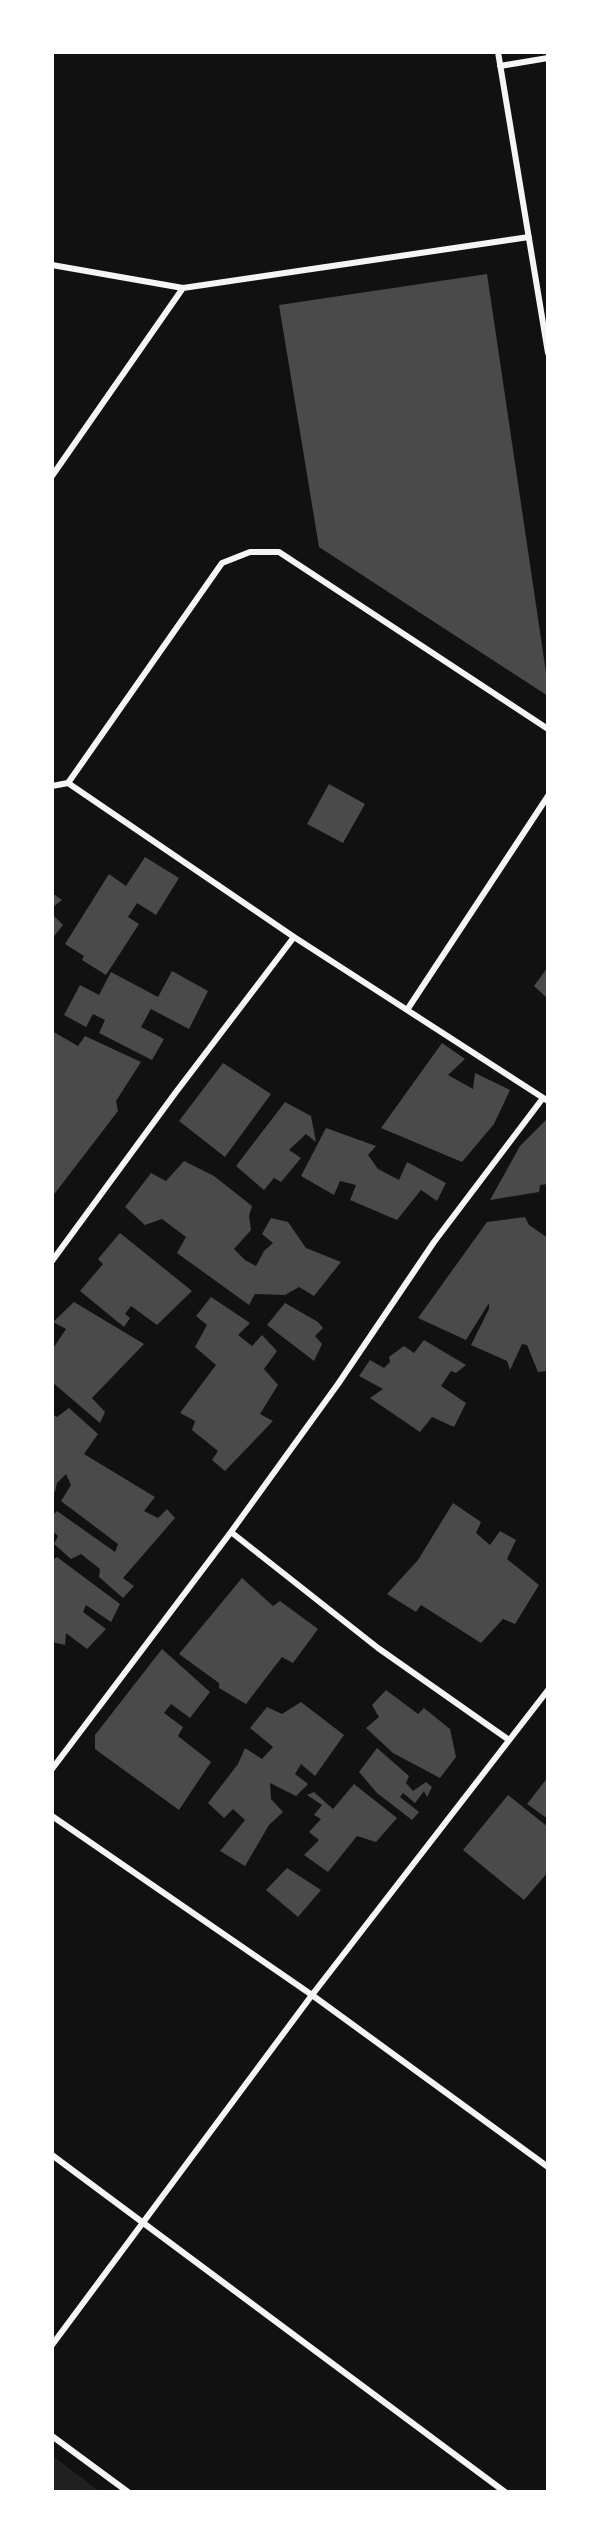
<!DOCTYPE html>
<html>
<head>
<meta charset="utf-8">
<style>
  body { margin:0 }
  #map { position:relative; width:600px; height:2544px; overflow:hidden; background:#111; font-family:"Sofia Sans Condensed",sans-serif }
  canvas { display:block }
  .frame { position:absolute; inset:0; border:54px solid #fff; pointer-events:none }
</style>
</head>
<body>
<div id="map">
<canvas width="600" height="2544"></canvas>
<div class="frame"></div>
</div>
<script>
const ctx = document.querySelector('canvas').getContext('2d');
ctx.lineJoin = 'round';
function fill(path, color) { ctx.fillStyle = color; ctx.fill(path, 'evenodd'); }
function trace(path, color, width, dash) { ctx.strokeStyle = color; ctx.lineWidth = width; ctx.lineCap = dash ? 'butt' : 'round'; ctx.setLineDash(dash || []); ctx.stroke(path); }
fill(new Path2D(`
  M52,2456h1l46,35h-46z`), '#202020');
fill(new Path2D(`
  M487,274l61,412v10l-229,-149 -40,-242z
  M329,784l36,20 -22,39 -36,-19z
  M145,857l34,21 -23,37 -19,-12 -9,14 11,7 -33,51 -24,-15 2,-4 -19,-12 44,-70 17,12z
  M52,893l10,7 -10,8z
  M52,914l11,11 -11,14z
  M548,967v32l-14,-13z
  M172,971l36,20 -19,38 -38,-20 -10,18 23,12 -12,21 -53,-27 6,-13 -12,-6 -7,13 -22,-12 16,-30 19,10 12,-23 47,25z
  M52,1031l26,15 7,-10 56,26 -25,39 2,10 -66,86z
  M442,1043l23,16 -17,16 25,14 2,-16 35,17 -16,34 -32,38 -81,-34z
  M223,1063l48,31 -46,63 -46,-36z
  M285,1102l26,14 5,26 -10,-8 -17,16 12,8 -20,24 -7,-4 -10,12 -28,-24z
  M548,1118v66l-8,1 -1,7 -49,8 30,-54z
  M326,1128l50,18 -8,9 10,14 21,11 8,-18 39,21 -9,18 -16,-11 -24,30 -47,-20 6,-15 -16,-4 -6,14 -33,-19z
  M184,1161l30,15 38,30 -3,10 2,14 -17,19 11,11 11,6 8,-15 9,-8 -11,-9 9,-16 17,4 18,26 35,14 -27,34 -15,-9 -14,8 -30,-1 -6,11 -72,-52 9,-16 -24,-18 -17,6 -20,-18 26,-34 15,8z
  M525,1217l4,8 19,13v133l-10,1 -11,-27 -5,-1 -12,26 -3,-9 -36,-16 18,-36v-6l-23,37 -48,-22 69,-96z
  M120,1233l72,58 -35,34 -26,-19 -6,8 5,4 -6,9 -44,-36 23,-27 -5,-5z
  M211,1297l39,26 -12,12 14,11 10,-11 15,16 -13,18 14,16 -18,29 13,7 -48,50 -13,-11 6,-9 -26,-21 3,-9 -15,-8 36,-48 -21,-18 12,-22 -11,-9z
  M74,1302l70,42 -52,54 13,14 -5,11 -48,-41v-32l14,-21 -13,-7z
  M285,1303l33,19 5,6 -8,8 7,8 -8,17 -47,-36z
  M424,1340l42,25 -10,8 -5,-2 -10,15 25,17 -12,24 -22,-10 -12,15 -50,-34 13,-9 -24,-13 11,-16 14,8 6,-6 -1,-5 15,-11 10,7z
  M69,1408l29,26 -14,20 71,43 -11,14 14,7 9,-9 8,9 -52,60 11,8 -11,12 -24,-21 1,-8 -19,-15 -10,5 -17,-15 4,-8 -6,-5v-15l5,-5 58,41 3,-8 -57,-43 10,-16 -5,-11 -9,9 -2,9 -3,-1v-77l5,3z
  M453,1503l28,19 -5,11 14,12 10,-14 16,9 -9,19 32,26 -24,39 -12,-5 -22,24 -60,-38 -5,7 -29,-18 31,-34z
  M57,1557l63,47 -9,18 -25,-17 -3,7 23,17 -19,20 -21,-16 -1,12 -13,-3v-82z
  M242,1578l31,28 7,-5 38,28 -25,34 -11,-6 -36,47 -27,-16v-5l-40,-29z
  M162,1649l48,43 -20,26 -19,-14 -7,9 19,14 -5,9 33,26 -32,48 -84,-61v-14z
  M386,1690l32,24 6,-6 26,21 6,28 -16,21 -47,-25 -27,-25 13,-11 -7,-12z
  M301,1702l43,33 -29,41 -14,-12 -6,10 13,10 -12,12 -26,-13 1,16 12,13 -14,13 -24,41 -25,-15 25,-31 -12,-11 -9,9 -16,-15 30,-39 7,-16 17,11 11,-12 -23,-19 17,-21 15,7z
  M377,1748l32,28 -3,7 7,8 13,-9 6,5 -5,10 -3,-6 -9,12 -12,-10 -3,4 19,15 -7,8 -35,-27 -18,-21z
  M548,1777v42l-21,-15z
  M354,1784l43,34 -21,24 -19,-6 -29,36 -24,-17 15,-15 -10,-8 12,-13 -7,-4 8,-10 -15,-10 7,-3 19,17z
  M508,1795l40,32v45l-24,28 -61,-50z
  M287,1868l34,22 -23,27 -32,-27z`), '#4a4a4a');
trace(new Path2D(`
  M498,52l50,301
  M500,66l48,-8
  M52,265l131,23
  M52,476l131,-188 346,-51
  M68,783l226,154 254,164
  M52,786l16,-3 154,-220 28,-11h29l269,177
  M407,1010l141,-214
  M52,1261l124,-169 118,-155
  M231,1532l147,116 131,92
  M52,1769l179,-237 107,-148 96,-142 109,-144
  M52,1816l260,179 236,172
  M52,2155l453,337
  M52,2345l260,-350 236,-305
  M52,2436l76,56`), '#f5f5f5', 6);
</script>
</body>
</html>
